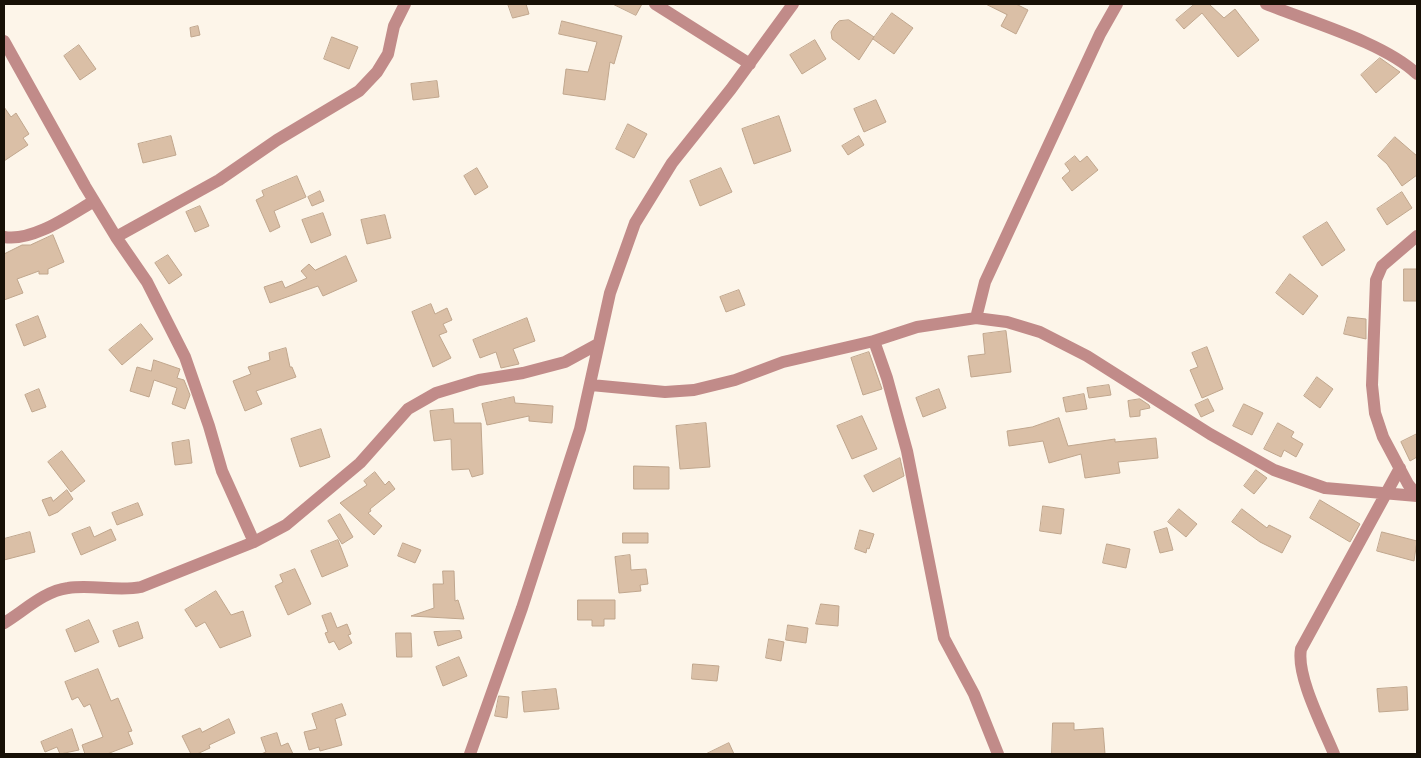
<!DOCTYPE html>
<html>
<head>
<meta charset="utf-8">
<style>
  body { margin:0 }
  #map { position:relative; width:1421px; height:758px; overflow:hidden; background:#fdf5e9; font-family:"DM Sans",sans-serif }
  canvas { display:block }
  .frame { position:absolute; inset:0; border:5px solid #171006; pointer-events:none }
</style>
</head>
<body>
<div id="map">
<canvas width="1421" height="758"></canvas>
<div class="frame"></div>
</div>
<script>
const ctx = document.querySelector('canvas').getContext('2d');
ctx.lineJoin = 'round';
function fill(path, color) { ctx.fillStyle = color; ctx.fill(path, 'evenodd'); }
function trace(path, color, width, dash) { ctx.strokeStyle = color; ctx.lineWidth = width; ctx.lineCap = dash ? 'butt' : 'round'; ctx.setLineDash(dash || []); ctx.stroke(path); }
const building = new Path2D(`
  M508,4h18l3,10 -16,4z
  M613,4h29l-6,11z
  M986,4h30l12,6 -12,24 -15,-8 6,-11z
  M1195,4h17l-2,1 14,13 11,-9 24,31 -21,17 -36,-44 -18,16 -8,-9z
  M892,13l21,15 -19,26 -21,-15z
  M849,20l25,17 -15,23 -27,-21 -1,-7 4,-7 4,-4z
  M562,21l60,15 -8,28 -4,-2 -5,38 -42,-6 3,-25 22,3 9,-30 -38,-8z
  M198,26l2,9 -9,2 -1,-9z
  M332,37l26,10 -9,22 -25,-10z
  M815,40l11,19 -24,15 -12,-19z
  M79,45l17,24 -16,11 -16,-24z
  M1380,58l20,14 -24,21 -15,-18z
  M437,81l2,16 -26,3 -2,-16z
  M876,100l10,22 -22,10 -10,-23z
  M4,107l7,10 5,-4 13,21 -6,4 5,7 -24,16z
  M779,116l12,35 -37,13 -12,-35z
  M628,124l19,10 -13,24 -18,-9z
  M171,136l5,19 -33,8 -5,-19z
  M859,136l5,9 -16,10 -6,-9z
  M1395,137l22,19v19l-15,11 -15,-22 -9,-8z
  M1075,156l5,6 7,-6 11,14 -26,21 -10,-13 8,-7 -5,-7z
  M477,168l11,19 -13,8 -11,-19z
  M721,168l11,24 -32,14 -10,-25z
  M297,176l9,21 -32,14 6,16 -10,5 -14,-32 8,-4 -2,-5z
  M320,191l4,10 -12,5 -4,-9z
  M1402,192l10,16 -25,17 -10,-16z
  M200,206l9,20 -14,6 -9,-20z
  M323,213l8,22 -20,8 -9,-23z
  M385,215l6,23 -24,6 -6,-24z
  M1327,222l18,28 -23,16 -19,-29z
  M53,235l11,27 -16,7v5h-9v-3l-22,8 6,14 -19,7v-46l18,-9h8z
  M168,255l14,20 -13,9 -14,-21z
  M346,256l11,25 -34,15 -5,-10 -48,17 -6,-16 18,-6 3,7 22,-10 -6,-7 8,-7 6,6z
  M1404,269h13v32h-13z
  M1290,274l28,22 -15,19 -27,-22z
  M739,290l6,15 -19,7 -6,-15z
  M431,304l4,10 12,-6 5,12 -9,4 4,8 -8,3 12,23 -18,9 -21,-55z
  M38,316l8,21 -22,9 -8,-21z
  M1348,317l18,2v20l-22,-5z
  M527,318l8,23 -22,8 6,15 -18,4 -5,-16 -16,6 -7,-18z
  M141,324l12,15 -31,26 -13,-15z
  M1006,331l5,41 -40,5 -3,-21 17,-2 -2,-20z
  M1207,347l16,42 -21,9 -12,-28 8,-3 -6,-14z
  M286,348l4,19h2l4,10 -40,14 6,13 -17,7 -12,-30 18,-7 -3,-7 22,-7 -1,-7z
  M869,352l13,37 -19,6 -12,-37z
  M154,360l26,9 -3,9 7,2 6,15 -5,14 -13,-5 5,-16 -23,-8 -5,17 -19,-6 7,-24 14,4z
  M1317,377l16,12 -13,19 -16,-12z
  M1109,385l2,10 -22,3 -2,-10z
  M39,389l7,18 -14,5 -7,-17z
  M939,389l7,19 -23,9 -7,-19z
  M1084,394l3,15 -21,3 -3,-14z
  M514,397l1,6 38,3 -1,17 -23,-2v-5l-42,9 -5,-21z
  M1140,399l9,6 1,3 -10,2v6l-10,1 -2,-16z
  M1208,399l6,12 -13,6 -6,-12z
  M1244,404l19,9 -11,22 -19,-9z
  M453,409l1,14h27l2,51 -11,3 -3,-8 -17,1 -1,-31 -17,2 -4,-30z
  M862,416l15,33 -25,10 -15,-33z
  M1059,418l9,28 47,-7v3l41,-4 2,20 -40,4 2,11 -35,5 -4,-24 -32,9 -6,-22 -34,5 -2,-15 25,-4z
  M706,423l4,44 -30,2 -4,-43z
  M1278,423l16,9 -3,5 12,7 -7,13 -12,-7 -3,7 -17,-8z
  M321,429l9,28 -30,10 -9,-28z
  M1417,434v23l-7,4 -9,-19z
  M189,440l3,23 -17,2 -3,-22z
  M62,451l23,30 -14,11 -23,-30z
  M900,458l4,18 -31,16 -9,-16z
  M634,466l35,1v22h-35z
  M1256,470l11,8 -13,16 -10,-8z
  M375,472l10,13 4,-4 6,8 -25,20 1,2 -3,2 14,13 -8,9 -34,-32 27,-18 -3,-4z
  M67,490l6,9 -15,13 -9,4 -7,-16 9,-3 2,4z
  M1320,500l40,24 -10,18 -40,-24z
  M138,503l5,12 -26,10 -5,-12z
  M1043,506l21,3 -3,25 -21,-3z
  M1179,509l18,15 -11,13 -18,-15z
  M1242,509l25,19 2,-3 22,11 -9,17 -22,-11 -28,-20z
  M340,514l13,23 -11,7 -14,-23z
  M90,527l4,10 17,-8 5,11 -35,15 -9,-21z
  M1167,528l6,22 -13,3 -6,-21z
  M860,530l14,4 -5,15 -2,-1 -1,5 -11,-4z
  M30,532l5,20 -31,8v-21z
  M1382,532l35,9 -3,20 -37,-10z
  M623,533h25v10h-25z
  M338,540l10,26 -26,11 -11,-26z
  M403,543l18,7 -6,13 -17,-7z
  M1107,544l23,5 -4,19 -23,-5z
  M630,555l1,15 15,-1 2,15 -8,1 1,6 -22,2 -4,-36z
  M295,569l16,35 -23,11 -13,-29 8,-4 -3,-7z
  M443,571h11l1,30 3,-1 6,19 -53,-3 23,-8 -1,-24h10z
  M216,591l15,24 12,-4 8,25 -31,12 -15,-26 -9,5 -11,-17z
  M578,600h37v19h-11v7h-12v-6h-14z
  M821,604l18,2 -1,20 -22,-2z
  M331,613l6,15 10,-4 4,10 -3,1 4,8 -13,7 -5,-9 -5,2 -4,-10 3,-1 -6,-16z
  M89,620l10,22 -24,10 -9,-22z
  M138,622l5,16 -24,9 -6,-16z
  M788,625l20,3 -2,15 -20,-3z
  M460,631l2,7 -24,8 -4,-14z
  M396,633h15l1,24h-15z
  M769,639l15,3 -3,19 -15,-3z
  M459,657l8,19 -24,10 -7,-19z
  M693,664l26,2 -2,15 -25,-2z
  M98,669l13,32 7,-3 14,33 -4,1 5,12 -26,10h-22l-3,-9 21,-8 -13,-33 -6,3 -6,-10 -6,3 -7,-18z
  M1407,687l1,23 -29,2 -2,-23z
  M556,689l3,20 -35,3 -2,-20z
  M499,696l10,1 -2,21 -12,-2z
  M342,704l4,11 -11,4 7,26 -22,6 -1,-4 -10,3 -5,-18 13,-3 -5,-15z
  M229,719l6,14 -26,12 1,3 -13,6h-6l-9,-18 18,-8 2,4z
  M1053,723h21v7l29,-2 2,26h-53z
  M72,729l7,21 -19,4 -3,-7 -12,5 -4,-10z
  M277,733l4,13 7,-3 5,11h-32l5,-2 -5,-14z
  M729,743l5,11h-28z`);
fill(building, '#dabfa6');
trace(building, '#c0a68d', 1);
trace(new Path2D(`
  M655,4l95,60
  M1266,4c44,18 117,38 151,70
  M4,41l81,145 31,51 31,45 38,75 24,69 13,45 32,71
  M1417,236l-35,30 -6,14 -4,105 3,28 8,24 25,47 9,11
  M4,237c29,5 66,-22 90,-36
  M116,237l103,-57 58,-40 82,-49 18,-19 11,-18 6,-28 11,-22
  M976,318l9,-36 115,-248 17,-30
  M874,341l13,37 20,73 37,187 30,56 24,60
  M591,385l74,7 29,-2 41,-10 48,-18 91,-21 43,-14 59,-9 31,4 33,10 47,24 123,78 64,36 51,18 92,8
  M4,623c20,-12 40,-32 64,-35 24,-4 49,4 73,-1l113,-45 32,-17 74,-62 48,-54 28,-16 43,-13 44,-7 42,-11 33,-18
  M470,754l52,-146 58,-179 30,-136 25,-70 37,-60 59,-74 62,-85
  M1334,754c-11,-27 -38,-78 -33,-105l99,-181`), '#c18b89', 12);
</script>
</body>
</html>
